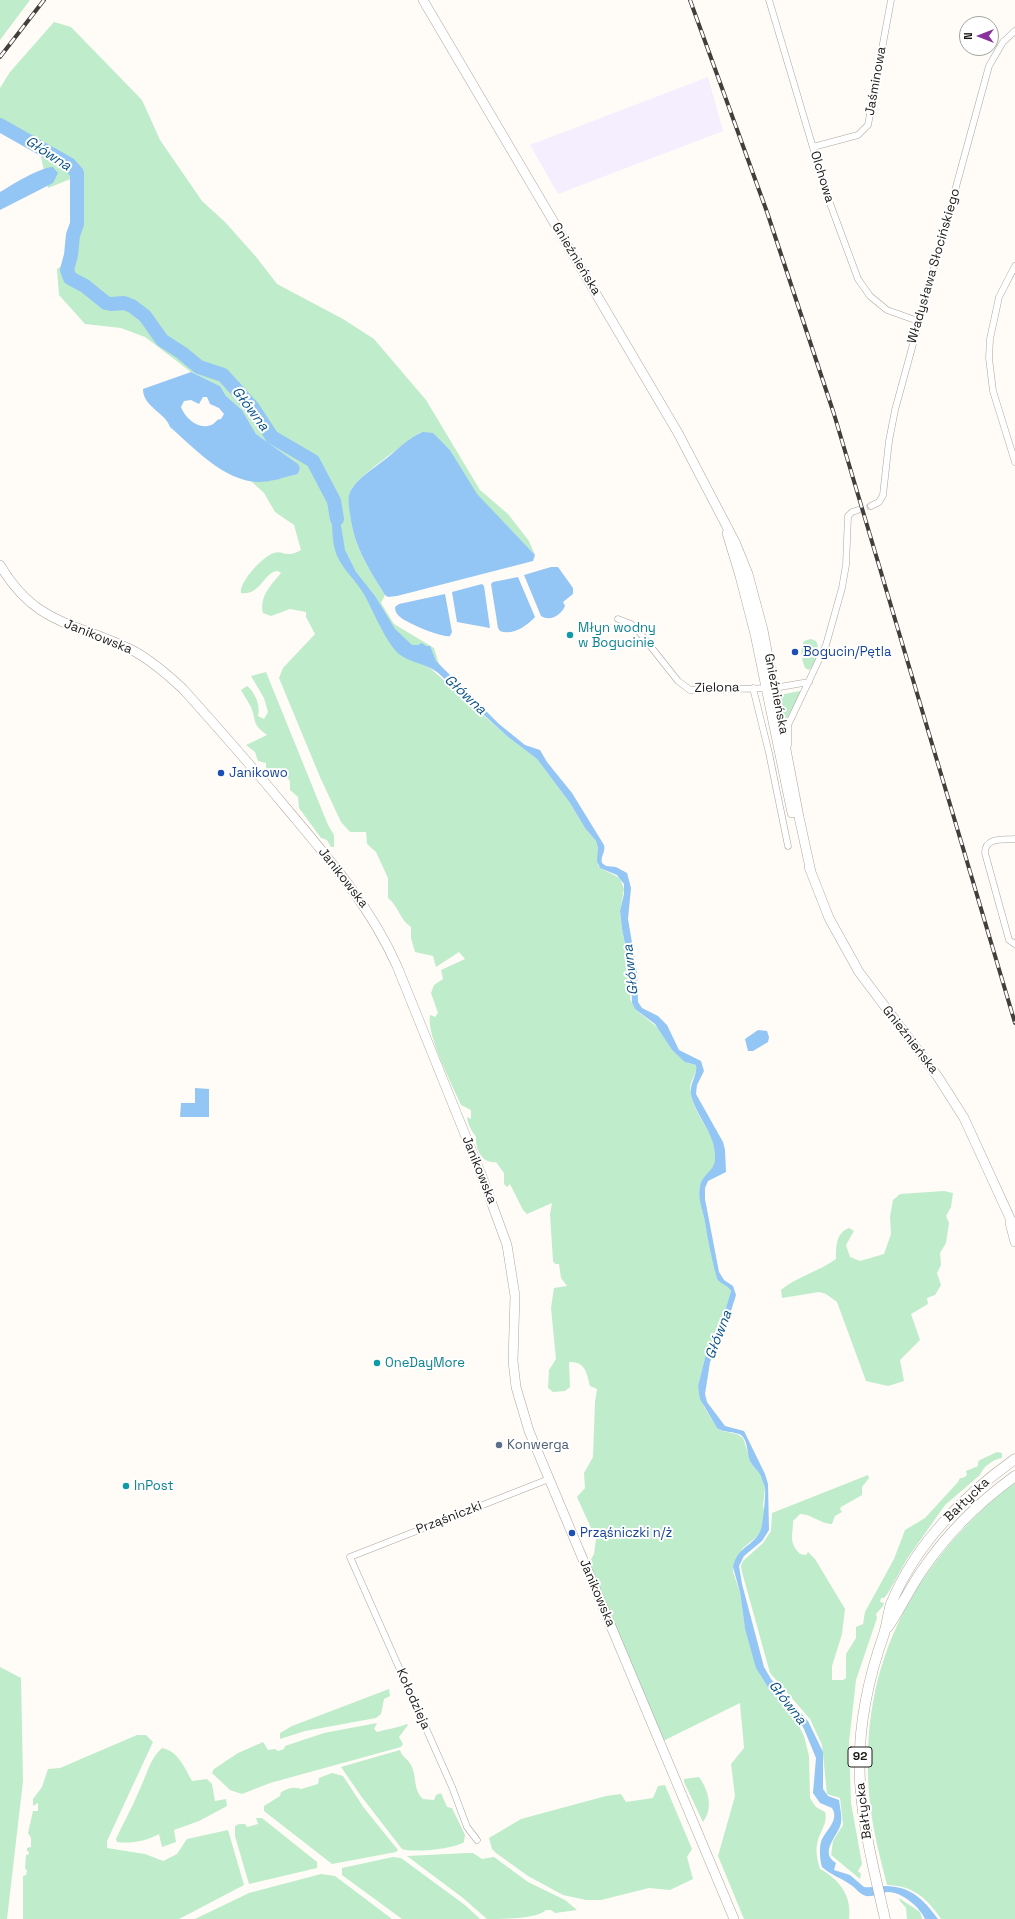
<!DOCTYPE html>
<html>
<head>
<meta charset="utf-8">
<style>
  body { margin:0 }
  #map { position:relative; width:1015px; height:1919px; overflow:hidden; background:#fffbf6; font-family:"Space Grotesk",sans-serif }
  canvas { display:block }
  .north { position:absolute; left:959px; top:16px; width:40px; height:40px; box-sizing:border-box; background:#fff; border:1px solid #a4a3a2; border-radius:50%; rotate:270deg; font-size:11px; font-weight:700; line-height:16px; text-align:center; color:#1c1a17 }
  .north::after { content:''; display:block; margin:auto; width:14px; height:18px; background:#8b319c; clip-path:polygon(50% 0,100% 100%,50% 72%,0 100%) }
</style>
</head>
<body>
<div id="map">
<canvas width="1015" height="1919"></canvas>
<div class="north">N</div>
</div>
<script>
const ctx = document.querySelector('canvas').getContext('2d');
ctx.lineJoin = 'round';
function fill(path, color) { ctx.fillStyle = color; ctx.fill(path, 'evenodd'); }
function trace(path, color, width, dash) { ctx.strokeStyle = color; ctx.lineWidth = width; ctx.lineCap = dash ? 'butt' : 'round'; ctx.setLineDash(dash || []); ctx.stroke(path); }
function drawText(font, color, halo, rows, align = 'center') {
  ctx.font = font + ' "Space Grotesk",sans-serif'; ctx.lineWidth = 4; ctx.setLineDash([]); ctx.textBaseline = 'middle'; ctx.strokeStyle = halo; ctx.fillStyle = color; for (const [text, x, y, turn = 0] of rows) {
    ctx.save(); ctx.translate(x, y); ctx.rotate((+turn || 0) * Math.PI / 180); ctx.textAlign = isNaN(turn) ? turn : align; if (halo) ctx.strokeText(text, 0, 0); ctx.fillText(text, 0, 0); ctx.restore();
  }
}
fill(new Path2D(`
  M708,77l15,54 -165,63 -28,-49z`), '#f5eeff');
fill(new Path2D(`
  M0,0h30l-30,40z
  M54,22l17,5 71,73 18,40 42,61 24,22 31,35 20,26 66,35 31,20 52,61 54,90 28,24 21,27 6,14 -59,-61 -26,-44 -5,-5 -26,-12c-15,12 -60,42 -68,57 -3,7 -2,14 -1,21 3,35 17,54 35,84l-4,8 13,21 40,24 5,16h-17l8,4 78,69 29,22 33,44 15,25 11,13 2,7v17l2,3 20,10 4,11 -4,23 2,17 9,45 -1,25 5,10 23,19 14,22 16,13 8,2c2,9 -6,15 -6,24 1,3 2,8 3,12 5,20 26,36 22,60 -2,13 -16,18 -16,32l18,86 12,8 2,4 -11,38 -14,25 -8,32 6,21 13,21 5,3 15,3 6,4 8,25 10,12 4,13 -2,18 2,7 -3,16 -2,5 -17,14 -10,19v5l7,20 5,37 14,44 13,21 14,10 10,11 -2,1 10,20 5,20 1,42 6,9 9,5c3,10 -4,18 -7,28 -3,10 -1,19 2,29 20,11 32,27 29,50h-105l-26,-63 17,-60 -4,-32 13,-16c-1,-15 -3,-30 -4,-45l-77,38 -74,-178 5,-9 2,-15 -19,-42 8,-9 -1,-15 9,-16 2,-55 2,-13 -7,-3c-3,-13 -5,-25 -21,-24l1,25 -5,4 -12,1 -5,-4 1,-18 7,-11 -5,-51 3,-20 13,-2 -6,-8 -2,-14h-4l-2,-3 -3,-47 2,-11 -25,11 -4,-4 -13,-26 -3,3 -3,-3v-11l-8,-11c-14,2 -21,-13 -20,-26 -4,-3 -9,-14 -9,-19l4,2v-9l-10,-5c-9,-21 -35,-70 -31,-90l5,2 3,-4 -7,-20 3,-8 9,-6 -2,-9 24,-11 -6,-7 -23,15 -3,-11 -18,-4 -4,-14v-11c-12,-8 -11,-19 -23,-29v-20l-12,-26 -9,-8 -1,-12h-16l-9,-10 -21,-45 -41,-99 4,-10 32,-34 -9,-17v-5l-16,-3 -19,7 -8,-3c-4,-16 8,-28 18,-40l-3,-2c-14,0 -17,25 -37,22 -2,-11 22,-37 33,-40 10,-3 11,6 27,-3l-7,-25 -19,-13 -11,-19 -13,-12h18l29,-7 2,-6 -6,-7 -38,-27 -14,-24 -16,-14 -6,-10 -29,-14 -46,-35 -24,-9 -36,-4 -26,-29 -2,-26 9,-6 8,-40 -1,-45 -25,10 -7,-31 -11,-18 -30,-15v-36l10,-16z
  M811,639l5,2c5,9 0,23 -7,29l-4,-2c-3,-8 -6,-18 -1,-27z
  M266,672l62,153 6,10v12h-3l-4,-7 -6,-2 -22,-30 -1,-11 -8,-7v-9l-9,-11h-15v-7l-8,-2 -3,-9 -9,-7 21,-10c-16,-12 -10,-13 -16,-28 -3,-6 -7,-11 -10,-17l6,-4c8,6 14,20 11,30l6,3 4,-7 -4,-14 -13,-22z
  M800,691l1,1 -16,30 -6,-27z
  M944,1191l9,2 -2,14 -5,9 3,7 -3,20 -6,10 1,12 -4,8 4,12 -6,10 -8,3 1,6 -17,10 9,26 -20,20 4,21 -16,5 -22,-5 -29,-79 -11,-8 -7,-2 -37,6 -1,-8c15,-13 37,-18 55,-31 0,-13 0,-26 13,-31l5,3 -8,14 4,12 10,4 24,-7 7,-20 -1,-17 3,-17 7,-6z
  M997,1452l5,1v5c-9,1 -19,9 -22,17l-35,30 -38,54 -19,34 -4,5h-3l-1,4 4,1 -1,3 -7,8 1,4 -21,62 -7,62 2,61 11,61 -4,7 3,3 -1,5 -29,-24 2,-14 10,-16 -3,-27 -13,-4 -5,-49 -12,-26 -40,-46 -28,-101 -1,-6 2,-5 20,-18 8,-12 1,-18 96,-38 1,3 -7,9v8l-21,12 -1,2 2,3 -7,4 -3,8c-12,0 -20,-10 -32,-10l-7,7c0,15 -5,20 7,33l6,1 2,-3 7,7 30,50 -3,25 -10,32v14h11l3,-2v-24l10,-16v-11l7,-3 2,-12 29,-53 11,-29 20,-12 33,-36 2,-4h3l4,-3 -1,-4 12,-5v-4l2,-2z
  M1015,1481v438h-74c-13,-20 -29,-34 -54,-34 -6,-25 -13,-49 -16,-74 -17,-139 38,-244 144,-330z
  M0,1667l21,11 2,103 -16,138h-7z
  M389,1689l1,7 -6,3 -3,15 -5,4 -71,13 -25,8v-6l12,-7z
  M377,1723l-3,6 3,3c10,-3 20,-4 30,-8l1,1 -9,12 4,7 -2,3 -131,36 -28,11 -12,-4 -18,-17 2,-4 24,-16 25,-11 5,8 7,-1 3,2 6,-2 1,-3 39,-13z
  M137,1735h9l7,7 -46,99v7l38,6 18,7 14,-7 10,-15 41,-9 16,55 -65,34h-156v-43l3,-1 1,-4 -2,-3 1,-13 3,-1v-2l-2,-1v-3l4,-1v-9l-3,-5 5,-22h5v-8l-5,3v-7l9,-12 6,-18 12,-1z
  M162,1748c16,3 23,20 30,33l15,-2 5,5 3,17 11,-2 1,7 -28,15 -25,9 2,12 -14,5 -3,-13c-13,7 -28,10 -42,8l-1,-3c7,-16 16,-31 23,-48 7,-14 11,-33 23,-43z
  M400,1750c2,7 8,9 11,15 6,12 2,25 12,34l11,1 2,-5 5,-2 6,14 5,1 13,27 -1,7c-10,7 -50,11 -62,7l-41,-53 -20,-29z
  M332,1773l11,3 21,32 34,42 -2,2 -64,12 -68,-53v-5l16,-10 1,-4c6,-3 13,-6 20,-3l17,-5 1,-6z
  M699,1777c9,12 15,31 4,45l-19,-40v-3z
  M665,1785l27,64 -5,8 6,22 -23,11 -21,-2 -48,12h-15l-23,-5 -35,-19 -32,-23 -4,-4 -3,-11 32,-19 85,-23 15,-2 5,8 27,-4 5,-12z
  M256,1818h6l55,44v6l-68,16 -14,-48v-10l4,-2h6l2,3 11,-3z
  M468,1853h5l9,6 12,-2 34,25 37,18 12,10 -22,3 -4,-3h-5c-9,9 -44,9 -59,9l-24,-21 -56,-42z
  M393,1857l8,1 64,47 15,14h-78l-60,-44v-7z
  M321,1874l14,2 57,43h-197l54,-26z
  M899,1898l21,14 2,7h-15l-1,-11 -6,-7z`), '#bfeccb');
fill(new Path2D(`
  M53,167l5,6 -5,10 -53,27v-18c14,-8 38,-24 53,-25z
  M191,372l29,14 6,10 16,14 14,24 42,30 2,4 -2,6c-13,3 -26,8 -40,8 -34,-1 -64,-34 -88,-55 -5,-15 -27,-20 -27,-38zM203,397h4l3,7 9,4 5,6 -3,5c-5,0 -6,5 -10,6 -13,5 -26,-7 -30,-18l3,-6 7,-1 8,4z
  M423,432l10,1 17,17 27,44 58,61 -2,6 -136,35 -9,1 -3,-2c-17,-28 -31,-48 -35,-81 -1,-8 -3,-17 1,-24 7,-12 22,-21 32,-29 12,-9 26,-24 40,-29z
  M337,501l8,49 11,22 19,24 20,33 17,16h6l4,-2 4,3h4l6,15 63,63 26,21 15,5 7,12 25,31 32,52c2,7 -4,11 -2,18l4,3 10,1 11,6 4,15 -3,31 9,53 1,30 4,6 16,8 9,9 12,25 22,11 3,10 -7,14 -1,9 27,48 2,8 1,22 -18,9 -3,7v11l14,73 5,8 9,6 3,9 -11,35 -15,32 -5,32 2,8 18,24 19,5 21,43 3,10 1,46 -7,11 -18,15 -5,10 3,18 22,83 7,12 37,42 15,31v37l5,7 11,4c1,8 3,15 2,23 -2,12 -23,29 -5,40l-2,7 16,5 14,12c7,1 14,-1 21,-1 26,0 39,14 53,33h-13c-5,-12 -24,-28 -38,-27 -7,1 -14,5 -21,4 -7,-2 -10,-8 -15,-11 -10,-7 -20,-10 -29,-18 -2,-7 -3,-18 -1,-25 4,-12 19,-21 11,-34l-12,-5 -7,-10 3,-35 -12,-29 -8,-14 -10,-11 -14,-10 -16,-26 -11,-39 -5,-37 -7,-25c5,-21 19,-20 27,-35 3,-4 6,-40 5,-44 -1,-4 -3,-8 -4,-12 -3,-6 -8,-9 -11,-15 -3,-7 -2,-21 -9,-26 -7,-4 -17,-2 -24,-7l-17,-29 -2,-13 8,-32 14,-26 11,-37c-3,-6 -10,-7 -14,-12 -5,-19 -9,-38 -12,-57 -2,-12 -8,-25 -5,-36 2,-11 14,-15 15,-26 2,-26 -19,-42 -24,-66 -2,-10 7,-19 5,-29l-11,-3 -13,-12 -17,-26 -20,-15 -3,-6 -1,-29 -9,-45 -2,-18 4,-17v-10l-7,-9 -17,-7 -3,-7 1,-13 -2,-7 -11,-13 -15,-25 -33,-44 -29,-22 -71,-65c-12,-9 -27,-9 -38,-18 -14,-12 -27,-47 -37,-63 -9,-14 -22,-24 -27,-41 -4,-15 -2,-33 -5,-48z
  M551,567h7l15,21v6l-10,8 2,4c-4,9 -14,16 -24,10l-17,-41z
  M518,577l17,40c-8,9 -23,19 -35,14l-2,-3 -7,-44 2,-2z
  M482,584l2,2 6,42 -33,-6 -5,-30z
  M445,594l7,38 -2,4c-8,2 -47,-14 -52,-21 -2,-2 -3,-5 -3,-8l4,-3z
  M758,1030l9,1 2,6 -1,5 -15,9h-5l-3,-12z
  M195,1088l14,1v28h-29l1,-14h14z`), '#93c5f5');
trace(new Path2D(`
  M0,125l69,39 8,9v51l-4,11 -2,20 -4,15 3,8 15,8 21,17 5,1 13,-1 8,3 13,10 17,24 20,13 17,14 24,8 30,33 19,29 41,24 21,40 3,18`), '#93c5f5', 14);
trace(new Path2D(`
  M858,510l13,-4`), '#ddd9d5', 6, [6, 3]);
const street = new Path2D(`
  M769,0l59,198 30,81 12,17 17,14 31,11
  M813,147l45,-12 10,-10 23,-125
  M1015,266l-16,31 -9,42 -1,19 4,33 22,71
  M871,506l8,-4 4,-7 6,-54 6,-31 94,-344 14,-24 12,-11
  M618,619l13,5 9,9 38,48 12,9 84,-2 35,-6
  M753,688l16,65 19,93
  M788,745v-20l38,-80 16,-57 4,-23 2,-49 4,-4 6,-2
  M1015,839c-12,1 -30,-2 -30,14l24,87 6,4
  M477,1840l-10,-13 -15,-40 -102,-230 199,-78`);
const secondary = new Path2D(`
  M423,0l255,433 57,109 13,32 15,56 36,187 12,55
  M727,533l13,43 15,58 37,179
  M0,565c36,61 75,57 132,85 19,10 35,24 51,39 36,40 71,80 105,121 42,50 82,96 109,156l84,208 26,71 8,51 -2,65 3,26 13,44 205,488
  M809,867l20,51 30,54 79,105 26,41 51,111
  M1010,1223l5,19`);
const primary = new Path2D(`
  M888,1627c12,-18 21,-37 33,-55 25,-37 58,-70 94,-96
  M885,1919c-10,-45 -22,-90 -25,-137 -3,-51 7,-100 24,-148 3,-10 4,-20 7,-30 24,-59 73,-109 124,-145`);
trace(street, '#aca69e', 7);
trace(secondary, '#aca69e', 10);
trace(primary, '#aca69e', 11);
trace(street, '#fff', 6);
trace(secondary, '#fff', 9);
trace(primary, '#fff', 10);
const rail = new Path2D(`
  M690,0l77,212 67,202 181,609
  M0,57l44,-57`);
trace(rail, '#413e3b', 4);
trace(rail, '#fff', 2.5, [8]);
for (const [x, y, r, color] of [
  [570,635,4,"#0f9aa8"],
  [795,652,4,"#1a4fb4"],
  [221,773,4,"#1a4fb4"],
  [377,1363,4,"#0f9aa8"],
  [499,1445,4,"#5c6f8a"],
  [126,1486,4,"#0f9aa8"],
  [572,1533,4,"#1a4fb4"]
]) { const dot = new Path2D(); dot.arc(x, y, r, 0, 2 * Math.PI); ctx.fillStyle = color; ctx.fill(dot); trace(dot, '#fff', 1.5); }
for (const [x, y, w] of [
  [860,1757,24]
]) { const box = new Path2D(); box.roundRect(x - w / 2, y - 10, w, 20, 3); ctx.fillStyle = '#fff'; ctx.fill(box); trace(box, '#1c1a17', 1); }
drawText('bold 12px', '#1c1a17', null, [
  ["92",860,1757]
]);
drawText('13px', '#1c1a17', '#fff', [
  ["Jaśminowa",876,81,-80],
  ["Olchowa",822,177,73],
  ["Gnieźnieńska",576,259,59],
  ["Władysława Słocińskiego",934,266,-74],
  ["Janikowska",98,637,22],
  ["Zielona",717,688,-1],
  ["Gnieźnieńska",776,694,79],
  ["Janikowska",343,878,52],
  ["Gnieźnieńska",910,1040,52],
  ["Janikowska",479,1170,68],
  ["Bałtycka",967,1500,-44],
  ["Prząśniczki",449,1518,-21],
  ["Janikowska",597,1593,67],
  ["Kołodzieja",413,1699,66],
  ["Bałtycka",864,1811,-97]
]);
drawText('13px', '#0d838f', '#fff', [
  ["Młyn wodny",578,628],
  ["w Bogucinie",578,643],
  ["OneDayMore",385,1363],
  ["InPost",134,1486]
], 'left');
drawText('13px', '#164399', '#fff', [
  ["Bogucin/Pętla",803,652],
  ["Janikowo",229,773],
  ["Prząśniczki n/ż",580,1533]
], 'left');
drawText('13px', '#4e5e75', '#fff', [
  ["Konwerga",507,1445]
], 'left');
drawText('italic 14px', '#075186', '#fff', [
  ["Główna",48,154,33],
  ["Główna",250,409,53],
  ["Główna",465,695,43],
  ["Główna",631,970,-96],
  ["Główna",719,1335,-69],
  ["Główna",787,1703,52]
]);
</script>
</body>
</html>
